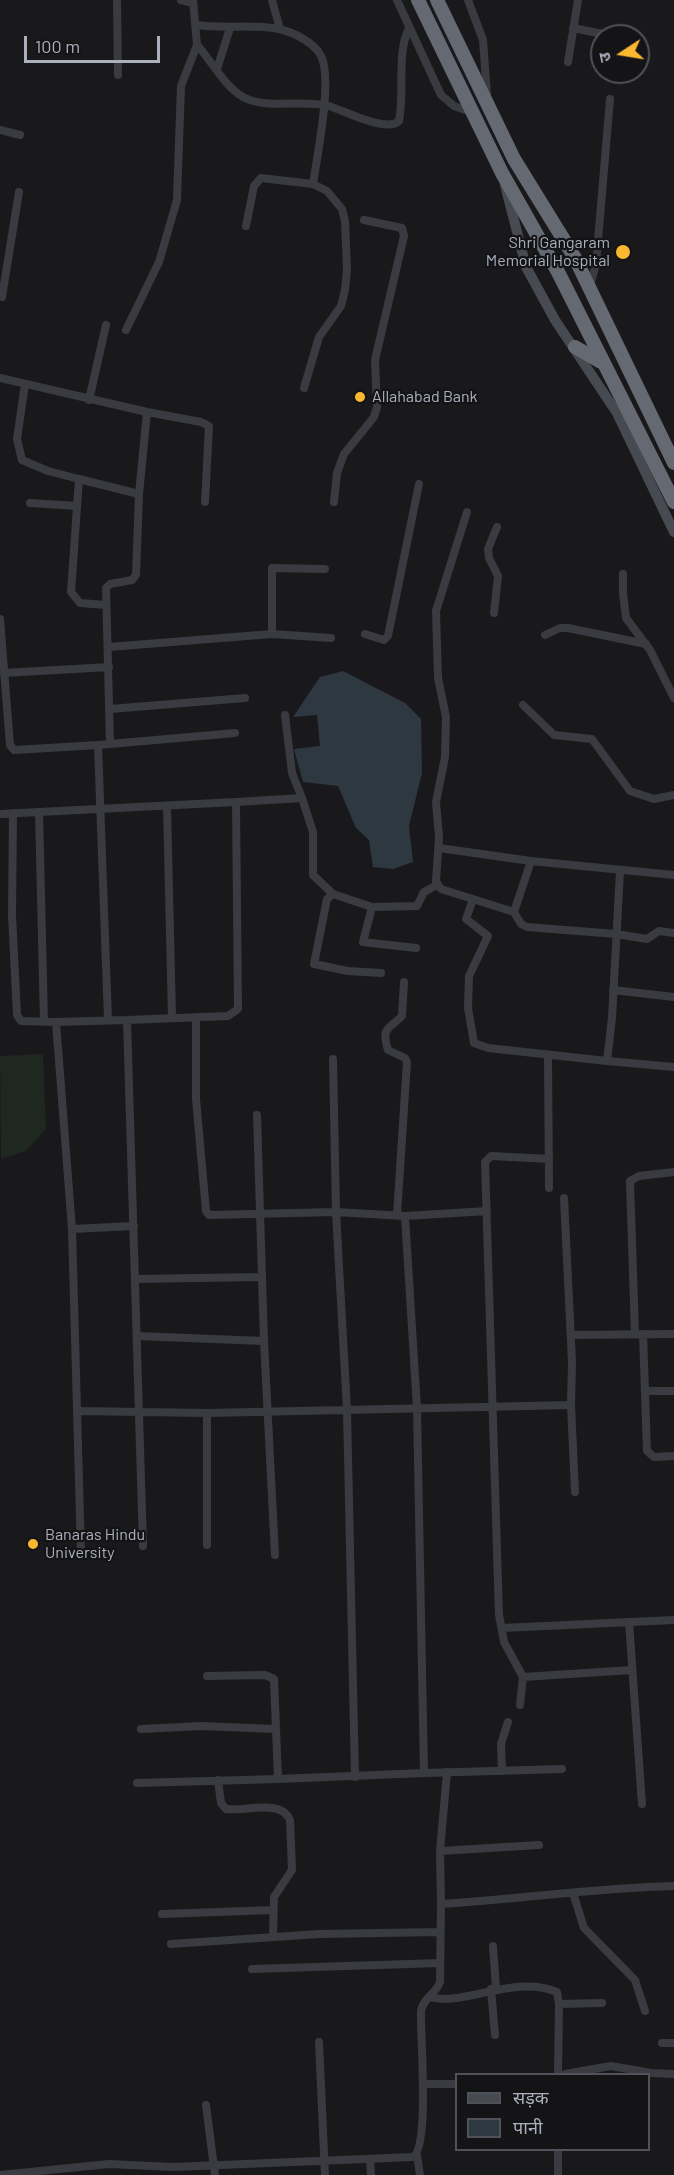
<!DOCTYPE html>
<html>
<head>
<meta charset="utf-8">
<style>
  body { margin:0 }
  #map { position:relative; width:674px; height:2175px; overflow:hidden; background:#19191c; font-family:Barlow,"Noto Sans Devanagari",sans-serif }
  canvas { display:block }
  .legend { position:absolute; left:455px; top:2073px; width:195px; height:78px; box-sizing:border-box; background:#141417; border:2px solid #505259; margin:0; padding:8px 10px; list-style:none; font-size:18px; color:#abb0bc }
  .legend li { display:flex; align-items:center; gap:12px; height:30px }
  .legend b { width:30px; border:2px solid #505259 }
  .north { position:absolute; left:590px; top:24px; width:60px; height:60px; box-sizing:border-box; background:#141417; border:2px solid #505259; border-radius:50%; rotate:258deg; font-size:16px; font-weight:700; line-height:24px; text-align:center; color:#abb0bc }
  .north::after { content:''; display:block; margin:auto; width:21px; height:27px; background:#fcb730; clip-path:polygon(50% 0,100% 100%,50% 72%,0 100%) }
  .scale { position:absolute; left:24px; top:36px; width:136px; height:27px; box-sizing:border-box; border:3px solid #abb0bc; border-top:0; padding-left:8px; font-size:18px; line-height:21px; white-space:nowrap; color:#abb0bc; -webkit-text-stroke:4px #141417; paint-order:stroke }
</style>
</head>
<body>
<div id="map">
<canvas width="674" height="2175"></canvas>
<ul class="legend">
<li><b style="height:8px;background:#484a51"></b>सड़क</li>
<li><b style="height:16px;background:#2e3841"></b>पानी</li>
</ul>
<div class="north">उ</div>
<div class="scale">100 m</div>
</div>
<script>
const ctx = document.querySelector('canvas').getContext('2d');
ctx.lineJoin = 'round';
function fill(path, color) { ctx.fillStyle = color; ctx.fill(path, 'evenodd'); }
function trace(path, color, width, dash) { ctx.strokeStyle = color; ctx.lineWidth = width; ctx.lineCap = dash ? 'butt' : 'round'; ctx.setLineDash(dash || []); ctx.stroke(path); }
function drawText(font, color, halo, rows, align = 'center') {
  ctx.font = font + ' Barlow,sans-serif'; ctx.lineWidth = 4.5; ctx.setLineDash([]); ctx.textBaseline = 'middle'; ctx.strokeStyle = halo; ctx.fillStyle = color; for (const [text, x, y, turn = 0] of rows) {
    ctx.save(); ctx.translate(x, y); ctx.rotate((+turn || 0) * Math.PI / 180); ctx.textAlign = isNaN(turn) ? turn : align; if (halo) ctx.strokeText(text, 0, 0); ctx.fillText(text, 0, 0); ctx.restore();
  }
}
fill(new Path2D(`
  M43,1054l3,75 -20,22 -25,8 -1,-103z`), '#1e2720');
fill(new Path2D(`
  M343,671l62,32 16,16 1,54 -13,53 4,36 -20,7 -20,-2 -4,-27 -13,-12 -18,-42 -35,-4 -9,-33 26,-3 -3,-31 -24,2 27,-40z`), '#2e3841');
trace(new Path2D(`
  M117,0l1,75
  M181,0l12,3
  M272,0l8,29
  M397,0l44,95 13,11 17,6
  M468,0l15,40 4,55
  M197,25c27,4 55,-1 82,4 14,3 36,14 42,27 12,22 -4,101 -8,128
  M573,28l40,8
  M197,45c14,15 27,41 46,52 24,13 59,2 86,9 16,5 57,27 70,15 6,-31 -3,-66 10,-93
  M568,62l10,-62
  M217,69l13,-41
  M0,130l20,5
  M246,226l8,-40 7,-8 52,6 14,7 15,18 3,12 2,48 -2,21 -4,16 -22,31 -15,51
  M590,286l6,-22 14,-165
  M2,297l17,-105
  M126,330l33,-68 18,-62 4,-114 16,-41 -4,-45
  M0,378l147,34 -8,82 -3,81 -4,5 -22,4 -4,4 4,156 -12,1 10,274
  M25,384l-8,55 5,21 26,11 31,8
  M89,400l17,-75
  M147,412l54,10 8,4 -4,76
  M334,502l3,-29 7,-19 30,-37 3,-10 -2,-47 29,-124 -2,-8 -38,-8
  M30,503l47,3
  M467,512l-31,99 2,67 8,39 -1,40 -9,45 3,35 -3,44 5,8 73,23
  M623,574v19l3,25 24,32 24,48
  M106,605l-26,-2 -9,-11 8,-113 60,15
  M494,613l4,-37 -9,-18 -1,-9 9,-22
  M0,619l10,126 4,5 84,-5
  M272,634v-66l53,1
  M365,634l19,6 4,-4 31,-152
  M545,635l15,-7h8l78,16
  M109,647l163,-13 59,4
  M4,673l105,-6
  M523,705l31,30 38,4 38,52 24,8 20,-4
  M110,709l135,-11
  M285,715l7,58 10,25
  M110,744l125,-11
  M236,802l66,-4 11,34v43l20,19
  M167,806l5,212
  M39,812l5,210
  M13,813l-1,102 5,100 4,6 35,1
  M0,814l236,-12 2,207 -10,7 -101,4
  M439,848l92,13 143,14
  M531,861l-17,51 7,12 6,3 89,7 31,5 12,-8 15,2
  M473,899l-7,20 22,17 -19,40 -1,32 6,35 14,5 119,13 5,-43 8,-147
  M372,907l-9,35 53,6
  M381,973l-33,-2 -34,-7 13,-65 6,-5 39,13 45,-1 7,-14 13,-7
  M613,990l61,7
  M196,1017v82l10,112 3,4 127,-3 69,4 12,192 7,365 -146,6 -4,-100 -9,-4 -58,1
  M548,1056l1,132
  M333,1059l3,153 11,198 8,367
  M607,1061l67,6
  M257,1115l7,226
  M397,1215l10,-153 -2,-4 -17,-8c-7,-23 0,-20 14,-34l2,-34
  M405,1216l82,-5
  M72,1229l62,-3
  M135,1279l127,-2
  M635,1334l-5,-153 9,-5 35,-4
  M643,1334l4,117 7,6 20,-1
  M571,1335l103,-1
  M137,1336l127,5 11,214
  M645,1391h29
  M571,1405l4,87
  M78,1411l129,2 364,-8 1,-43 -8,-164
  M207,1413v132
  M81,1554l-9,-325 -16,-207 71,-2 16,526
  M629,1622l13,182
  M502,1628l172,-8
  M523,1677l109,-7
  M520,1705l3,-28 -19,-35 -5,-27 -14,-453 6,-6 58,3
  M141,1729l60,-3 75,3
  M502,1771l-1,-27 7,-22
  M424,1773l138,-4
  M218,1780l3,23 5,6c19,3 55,-11 64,11l2,50 -18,27 -1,40
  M137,1783l141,-4
  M440,1851l99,-6
  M573,1893l11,35 51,52 10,31
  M441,1904l-1,-53 7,-79
  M162,1914l111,-4
  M171,1944l148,-10 121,-2
  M493,1946l3,42
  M252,1969l188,-6
  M491,1989l4,46
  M430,1997c33,10 84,-23 127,-5l2,12 -1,70
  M559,2004l43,-1
  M319,2042l6,133
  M662,2043h12
  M565,2074l46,-8 40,7 23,1
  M423,2084h33
  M206,2105l9,70
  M558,2150v25
  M417,2155l3,20
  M370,2159l1,16
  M0,2175l109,-11 64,3 240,-10c17,-10 7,-123 8,-146 2,-13 15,-17 19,-29l1,-78c78,-5 155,-16 233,-18`), '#3a3b41', 8);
trace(new Path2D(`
  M505,185l21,82 29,53 62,93 57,119`), '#484a51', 10);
trace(new Path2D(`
  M418,0l84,173 56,99 116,230
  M437,0l77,159 61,99 99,205
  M575,347l26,15`), '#656972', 14);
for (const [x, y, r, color] of [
  [623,252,8,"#fcb730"],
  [360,397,6,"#fcb730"],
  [33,1544,6,"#fcb730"]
]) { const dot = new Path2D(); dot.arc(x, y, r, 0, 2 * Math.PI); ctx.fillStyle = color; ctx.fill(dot); trace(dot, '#141417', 2); }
drawText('16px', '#abb0bc', '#141417', [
  ["Shri Gangaram",610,243,"right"],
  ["Memorial Hospital",610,261,"right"],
  ["Allahabad Bank",372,397],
  ["Banaras Hindu",45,1535],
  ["University",45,1553]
], 'left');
</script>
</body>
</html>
